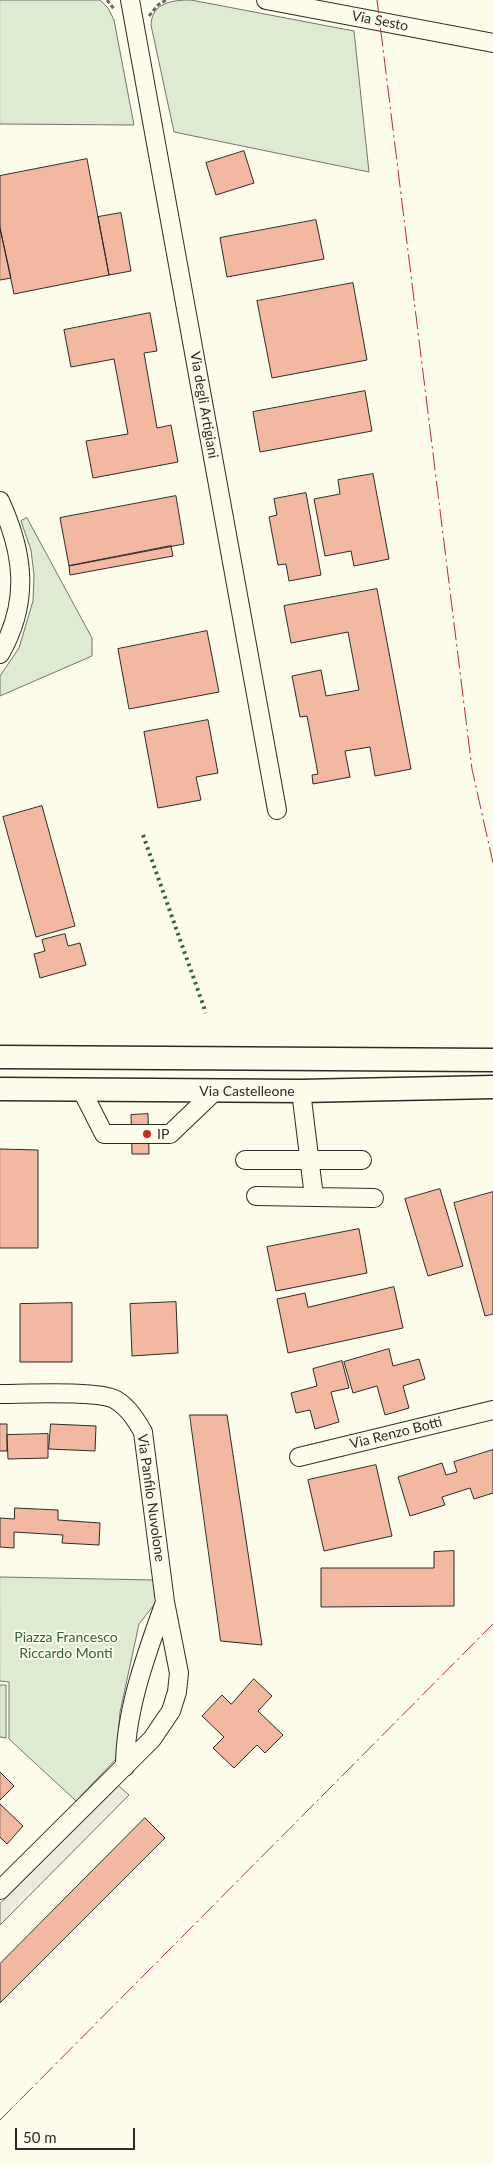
<!DOCTYPE html>
<html>
<head>
<meta charset="utf-8">
<style>
  body { margin:0 }
  #map { position:relative; width:493px; height:2165px; overflow:hidden; background:#fdfbea; font-family:Lato,sans-serif }
  canvas { display:block }
  .scale { position:absolute; left:15px; top:2128px; width:120px; height:22px; box-sizing:border-box; border:2px solid #2b2b2b; border-top:0; padding-left:6px; font-size:15px; line-height:18px; white-space:nowrap; color:#2b2b2b; -webkit-text-stroke:4px #fdfbea; paint-order:stroke }
</style>
</head>
<body>
<div id="map">
<canvas width="493" height="2165"></canvas>
<div class="scale">50 m</div>
</div>
<script>
const ctx = document.querySelector('canvas').getContext('2d');
ctx.lineJoin = 'round';
function fill(path, color) { ctx.fillStyle = color; ctx.fill(path, 'evenodd'); }
function trace(path, color, width, dash) { ctx.strokeStyle = color; ctx.lineWidth = width; ctx.lineCap = dash ? 'butt' : 'round'; ctx.setLineDash(dash || []); ctx.stroke(path); }
function drawText(font, color, halo, rows, align = 'center') {
  ctx.font = font + ' Lato,sans-serif'; ctx.lineWidth = 4; ctx.setLineDash([]); ctx.textBaseline = 'middle'; ctx.strokeStyle = halo; ctx.fillStyle = color; for (const [text, x, y, turn = 0] of rows) {
    ctx.save(); ctx.translate(x, y); ctx.rotate((+turn || 0) * Math.PI / 180); ctx.textAlign = isNaN(turn) ? turn : align; if (halo) ctx.strokeText(text, 0, 0); ctx.fillText(text, 0, 0); ctx.restore();
  }
}
const green = new Path2D(`
  M0,0h100l8,8 6,12 20,105 -134,-1z
  M191,0l163,31 15,141 -195,-40 -23,-107c1,-23 22,-25 40,-25z
  M27,518l65,120v18l-92,40v-20l19,-28 14,-47 1,-26 -3,-25 -10,-29z
  M0,1577l155,3 2,21 -18,23 -19,88 -4,47 -40,42 -67,-62v-57l-9,-1z
  M0,1685h6v53l-6,-1z`);
fill(green, '#deebd1');
trace(green, '#74746e', 1);
const parking = new Path2D(`
  M119,1786l10,9 -129,130v-21z`);
fill(parking, '#eceadb');
trace(parking, '#74746e', 1);
const building = new Path2D(`
  M244,151l10,32 -38,12 -10,-32z
  M87,159l22,116 -95,19 -14,-66v-52z
  M121,213l10,58 -22,4 -11,-58z
  M316,220l8,39 -97,18 -7,-39z
  M0,228l11,50 -11,2z
  M353,283l14,77 -95,18 -15,-77z
  M150,313l7,38 -13,2 13,75 14,-3 7,37 -85,16 -7,-37 42,-7 -14,-75 -43,8 -7,-37z
  M365,391l7,40 -112,21 -7,-40z
  M373,474l16,85 -35,7 -3,-15 -26,5 -11,-57 26,-5 -2,-14z
  M306,493l15,82 -32,6 -3,-17 -8,1 -9,-48 8,-2 -3,-16z
  M176,496l8,48 -115,22 -9,-48z
  M171,546l2,10 -103,19 -1,-9z
  M377,589l34,180 -36,7 -5,-29 -25,4 5,26 -37,7 -1,-9 6,-1 -11,-58 -7,1 -8,-41 29,-6 5,26 33,-6 -11,-58 -57,11 -7,-37z
  M207,631l12,61 -90,17 -11,-60z
  M208,720l10,53 -22,4 5,23 -43,8 -14,-76z
  M42,806l33,120 -39,11 -33,-120z
  M65,934l3,12 12,-3 6,22 -46,13 -6,-24 11,-3 -3,-11z
  M148,1114l1,40h-17l-1,-39z
  M0,1149l38,1v98h-38z
  M440,1189l23,77 -35,10 -23,-77z
  M493,1192v122l-8,2 -31,-113z
  M359,1229l8,44 -91,18 -9,-44z
  M394,1287l9,41 -115,25 -11,-54 28,-6 3,14z
  M176,1302l2,51 -46,3 -2,-52z
  M72,1303v59h-52v-58z
  M389,1349l4,17 26,-7 6,20 -22,7 6,22 -24,7 -8,-29 -24,7 -9,-31z
  M342,1361l7,27 -18,4 8,30 -24,7 -5,-19 -14,3 -5,-20 26,-7 -4,-17z
  M190,1415h37l35,230 -41,-4z
  M0,1424h7v27h-7z
  M51,1424l45,2 -1,25 -46,-2z
  M48,1434v24l-40,1 -1,-24z
  M493,1450v43l-19,6 -4,-11 -28,9 3,8 -35,11 -12,-39 44,-14 4,12 11,-3 -3,-10z
  M376,1465l16,71 -68,15 -16,-71z
  M15,1508l43,2v10l42,3 -1,22 -37,-2 1,-8 -49,-3v16l-14,-1v-29l14,1z
  M454,1551v55l-133,1v-39h113v-16z
  M254,1679l18,17 -14,15 25,24 -18,18 -8,-8 -23,23 -21,-20 11,-11 -22,-21 20,-21 9,9z
  M0,1772l14,14 -14,14z
  M0,1804l23,22 -16,18 -7,-7z
  M145,1818l20,20 -165,165v-39z`);
fill(building, '#f2b8a0');
trace(building, '#2b2b2b', 1);
const minor = new Path2D(`
  M130,0l147,810
  M266,0l227,43
  M0,501c24,52 30,101 0,153
  M81,1089l23,45h66l46,-44
  M301,1091l13,106
  M245,1160h117
  M256,1196l118,2
  M0,1394c23,0 100,-4 116,6 13,8 20,20 27,32l22,170
  M299,1457l194,-47
  M0,1890l152,-151 19,-28 6,-19 2,-19 -14,-71c-19,53 -40,109 -40,165`);
const major = new Path2D(`
  M0,1057l493,3
  M0,1089l301,2 192,-4`);
trace(minor, '#2b2b2b', 20);
trace(major, '#2b2b2b', 25);
trace(new Path2D(`
  M107,0l7,9
  M149,16l9,-11 8,-5`), '#6a6964', 3, [4, 2.5]);
trace(minor, '#fdfbea', 18);
trace(major, '#fdfbea', 22);
trace(new Path2D(`
  M143,835l63,178`), '#34623c', 4, [2.5, 4]);
trace(new Path2D(`
  M377,0l95,769 21,94
  M0,2120l493,-496`), '#c62828', 1, [18, 4, 2.5, 4]);
for (const [x, y, r, color] of [
  [147,1134,5,"#c62828"]
]) { const dot = new Path2D(); dot.arc(x, y, r, 0, 2 * Math.PI); ctx.fillStyle = color; ctx.fill(dot); trace(dot, '#fdfbea', 2); }
drawText('14px', '#2b2b2b', '#fdfbea', [
  ["Via Sesto",380,21,11],
  ["Via degli Artigiani",204,405,80],
  ["Via Castelleone",247,1091],
  ["Via Renzo Botti",396,1433,-14],
  ["Via Panfilo Nuvolone",151,1498,82]
]);
drawText('14px', '#2b2b2b', '#fdfbea', [
  ["IP",157,1134]
], 'left');
drawText('14px', '#34623c', '#fdfbea', [
  ["Piazza Francesco",66,1637],
  ["Riccardo Monti",66,1653]
]);
</script>
</body>
</html>
